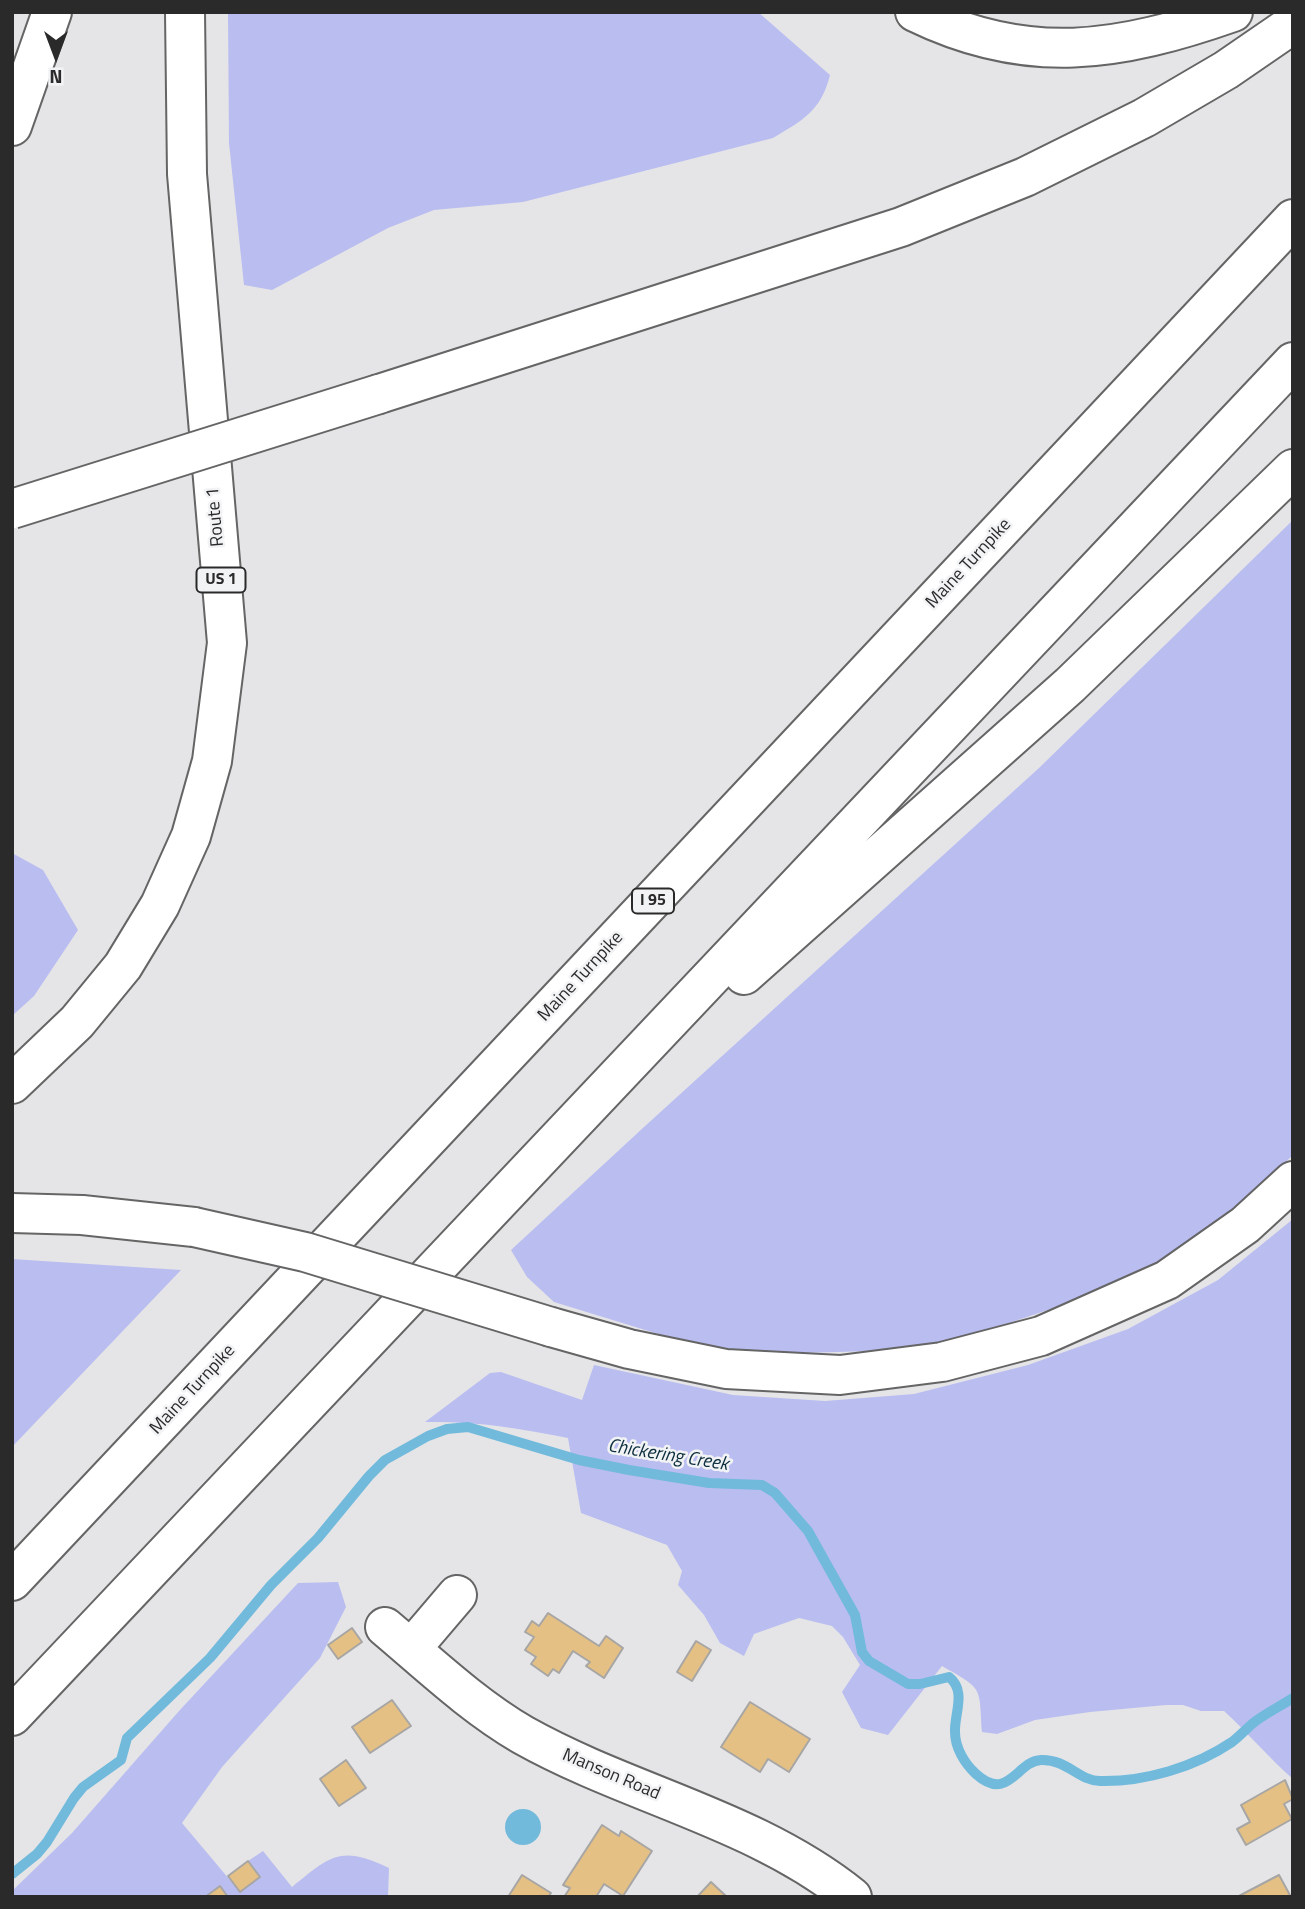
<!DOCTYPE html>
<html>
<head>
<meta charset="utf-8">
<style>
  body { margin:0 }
  #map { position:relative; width:1305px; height:1909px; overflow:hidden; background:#e5e5e7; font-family:"Titillium Web",sans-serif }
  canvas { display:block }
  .frame { position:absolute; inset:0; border:14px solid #2a2a2a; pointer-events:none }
  .north { position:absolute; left:21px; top:21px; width:70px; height:70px; -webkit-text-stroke:5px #f2f3f4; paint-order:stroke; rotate:180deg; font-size:19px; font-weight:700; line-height:28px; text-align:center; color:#2a2a2a }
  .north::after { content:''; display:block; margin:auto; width:24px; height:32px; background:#2a2a2a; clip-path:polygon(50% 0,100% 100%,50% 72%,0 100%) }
</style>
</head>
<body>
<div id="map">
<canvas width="1305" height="1909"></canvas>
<div class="frame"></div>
<div class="north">N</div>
</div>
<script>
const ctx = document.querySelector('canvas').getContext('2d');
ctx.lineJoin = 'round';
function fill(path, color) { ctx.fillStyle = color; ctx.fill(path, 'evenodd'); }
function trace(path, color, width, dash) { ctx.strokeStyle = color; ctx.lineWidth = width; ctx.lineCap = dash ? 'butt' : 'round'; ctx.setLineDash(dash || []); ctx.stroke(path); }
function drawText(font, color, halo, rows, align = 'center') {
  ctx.font = font + ' "Titillium Web",sans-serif'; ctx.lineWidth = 5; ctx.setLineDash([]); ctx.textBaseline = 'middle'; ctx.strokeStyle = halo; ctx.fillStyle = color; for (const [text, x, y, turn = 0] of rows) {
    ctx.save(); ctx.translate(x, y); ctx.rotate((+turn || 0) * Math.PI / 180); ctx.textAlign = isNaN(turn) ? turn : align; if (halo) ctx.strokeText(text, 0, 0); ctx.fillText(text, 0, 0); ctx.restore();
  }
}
fill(new Path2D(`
  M228,12h530l72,63c-9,36 -27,45 -57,63l-250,64 -89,8 -46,18 -116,62 -28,-5 -15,-142z
  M1293,520v635l-38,36 -71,57 -68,39 -110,37 -96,26 -148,4 -68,-9 -140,-43 -27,-25 -16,-27 133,-123 395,-359z
  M12,853l31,17 35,60 -44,66 -22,20z
  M1293,1219v560c-25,-22 -45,-46 -69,-68h-23l-18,-6h-17l-76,7 -55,8 -38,14 -15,-2c-3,-46 2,-42 -40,-66l-54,69 -27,-7 -19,-36 18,-27 -17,-28 -11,-11 -33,-8 -45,16 -10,22 -24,-13 -16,-28 -26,-30 4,-14 -15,-26 -86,-32 -13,-75c-48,-10 -94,-17 -143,-16l65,-49 11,-1 81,28 12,-35 139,30 92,6 89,-7 114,-29 100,-36 90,-49z
  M12,1259l169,11 -169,177z
  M338,1582l8,25 -26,51 -98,109 -40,56 58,69 20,-15 -12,-16 15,-10 29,36c39,-32 49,-42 97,-19l-1,29h-376v-6l60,-58 107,-122 119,-128z`), '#babdf0');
fill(new Path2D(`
  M505 1827a18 18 0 1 1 36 0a18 18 0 1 1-36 0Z`), '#72badc');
trace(new Path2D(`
  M12,1874l25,-20 10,-12 27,-44 9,-11 38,-27 6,-22 83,-80 61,-73 47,-47 51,-62 16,-16 43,-24 19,-7 21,-2 111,33 50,10 80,13 53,2 13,8 33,38 47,84 7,37 7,9 39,23h12l29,-7c18,14 5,37 6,55 0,16 10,32 21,42 32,29 41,-13 65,-14 26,-1 38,21 59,21 45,1 95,-14 132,-39 7,-5 13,-12 20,-18 12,-10 27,-17 41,-26`), '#72badc', 10);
const building = new Path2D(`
  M548,1613l51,33 7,-10 17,12 -19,30 -18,-12 4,-4 -17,-11 -14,22 -6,-4 -5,7 -17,-12 5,-7 -11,-7 9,-13 -9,-5 7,-11 7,5z
  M352,1628l10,14 -24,17 -10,-14z
  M696,1641l15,9 -19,31 -15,-9z
  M392,1700l19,26 -41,27 -18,-26z
  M750,1702l60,37 -21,33 -21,-13 -8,13 -39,-25z
  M346,1760l20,28 -27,18 -19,-27z
  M1285,1780l8,19 -9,5 8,15 -46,26 -9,-16 13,-7 -9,-17z
  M602,1825l17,11 2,-5 31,20 -29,45 -19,-12 -8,13h-32l6,-9 -7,-3z
  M248,1861l12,16 -20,15 -12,-16z
  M522,1875l29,18 -3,4h-40z
  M1279,1875l12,22h-54z
  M711,1882l16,15h-30z
  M220,1886l8,11h-23z`);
fill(building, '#e5c085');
trace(building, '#a7a6a4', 2);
const minor = new Path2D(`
  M385,1627c44,37 88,79 138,108 107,60 232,84 329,162
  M411,1649l46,-54`);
const major = new Path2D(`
  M12,1084l65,-62 46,-56 37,-61 31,-69 21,-75 15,-118 -40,-469 -2,-162`);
const highway = new Path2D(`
  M915,12c113,55 204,40 318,0
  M12,126l40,-114
  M379,394l522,-167 124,-50 119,-59 82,-48 67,-46
  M744,975l326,-290 223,-216
  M12,1213l70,2 112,12
  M551,1327l78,22 97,20 114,6 102,-13 99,-26 126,-56 78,-55 48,-44
  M12,1581l1281,-1362
  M12,1716l1281,-1354`);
trace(minor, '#656566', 42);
trace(major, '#656566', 42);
trace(highway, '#656566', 42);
trace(minor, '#fff', 38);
trace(major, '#fff', 38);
trace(highway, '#fff', 38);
const highwayBridge = new Path2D(`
  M12,509l367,-115
  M194,1227l111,25 246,75`);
trace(highwayBridge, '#656566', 42, []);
trace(highwayBridge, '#fff', 38);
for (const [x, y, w] of [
  [221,580,49],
  [653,901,42]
]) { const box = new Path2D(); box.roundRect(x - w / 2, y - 12.5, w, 25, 5); ctx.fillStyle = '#f2f3f4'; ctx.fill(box); trace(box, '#2a2a2a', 2); }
drawText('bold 16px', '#2a2a2a', null, [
  ["US 1",221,580],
  ["I 95",653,901]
]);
drawText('18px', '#2a2a2a', '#f2f3f4', [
  ["Route 1",216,517,-95],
  ["Maine Turnpike",969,564,-47],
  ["Maine Turnpike",581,977,-47],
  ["Maine Turnpike",193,1390,-47],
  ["Manson Road",611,1775,23]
]);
drawText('italic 19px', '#0d2f3e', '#f2f3f4', [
  ["Chickering Creek",668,1456,9]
]);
</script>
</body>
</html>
